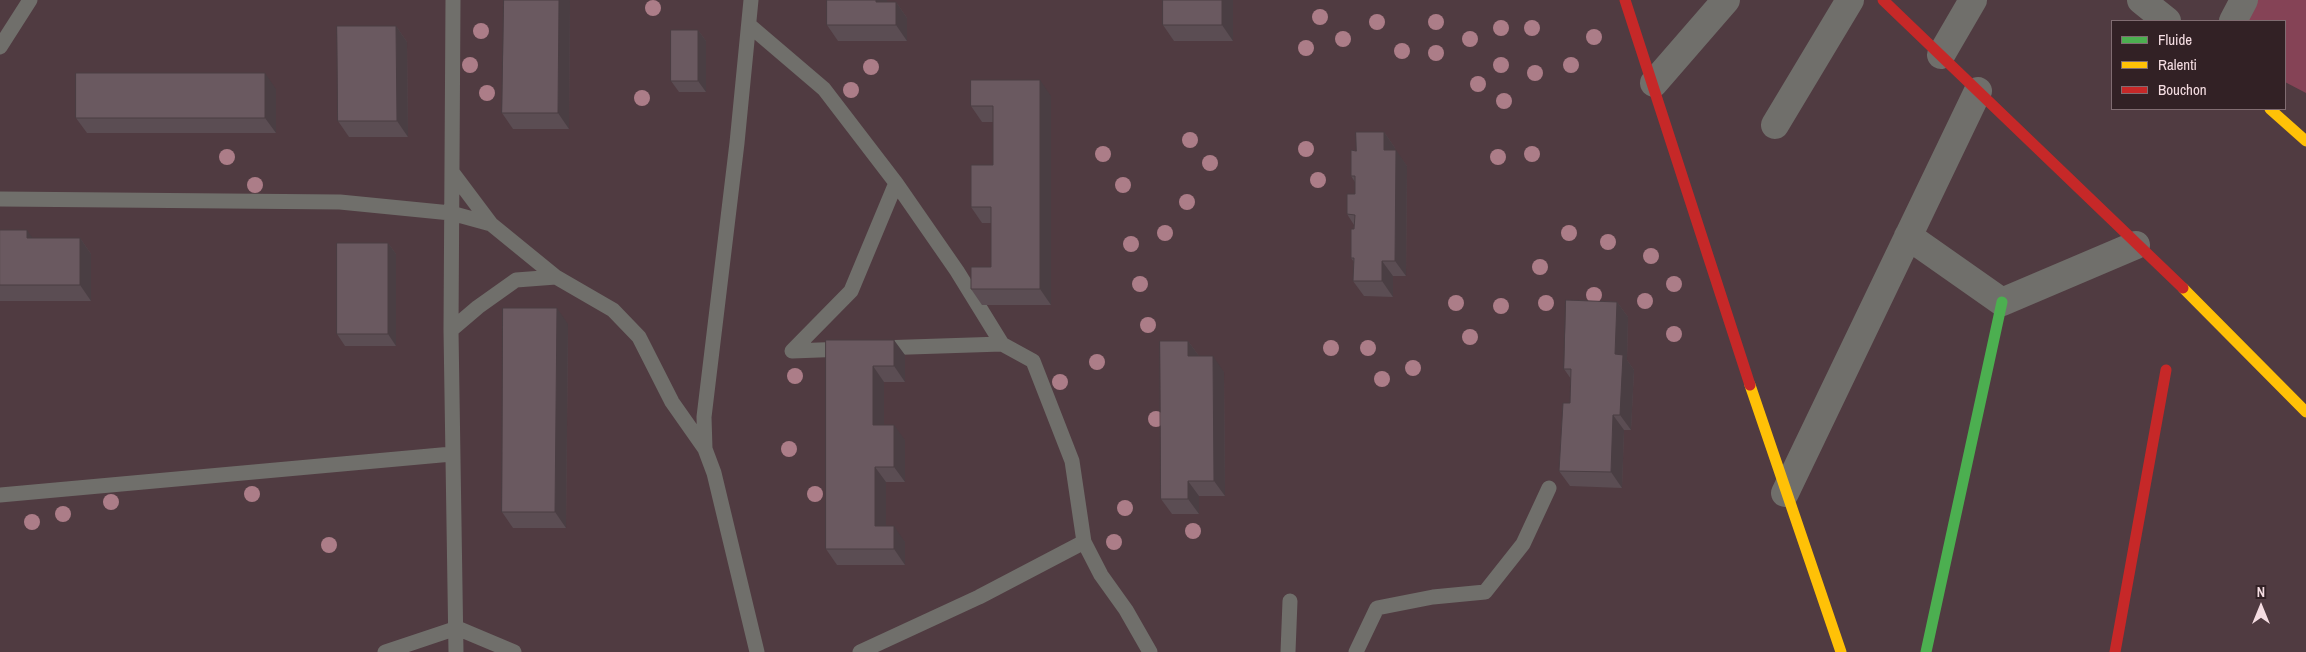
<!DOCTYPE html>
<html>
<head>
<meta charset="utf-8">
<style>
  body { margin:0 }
  #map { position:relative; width:2306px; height:652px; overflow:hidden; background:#503b41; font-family:"Archivo Narrow",sans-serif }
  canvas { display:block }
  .legend { position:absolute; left:2111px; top:20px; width:175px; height:90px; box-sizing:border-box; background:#322125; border:1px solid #806c71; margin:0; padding:6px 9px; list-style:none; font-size:15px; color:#f5dde2 }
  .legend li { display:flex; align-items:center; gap:10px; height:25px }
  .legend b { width:25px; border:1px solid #806c71 }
  .north { position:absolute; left:2236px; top:582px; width:50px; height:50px; -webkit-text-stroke:4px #322125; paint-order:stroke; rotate:0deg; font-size:14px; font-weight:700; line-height:20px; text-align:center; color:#f5dde2 }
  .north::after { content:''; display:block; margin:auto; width:18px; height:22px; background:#f5dde2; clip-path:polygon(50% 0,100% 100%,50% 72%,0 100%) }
</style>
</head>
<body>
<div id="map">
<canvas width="2306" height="652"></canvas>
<ul class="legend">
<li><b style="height:6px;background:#4caf50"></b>Fluide</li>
<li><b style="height:6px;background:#ffc107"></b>Ralenti</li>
<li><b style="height:6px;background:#c62828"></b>Bouchon</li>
</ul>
<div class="north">N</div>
</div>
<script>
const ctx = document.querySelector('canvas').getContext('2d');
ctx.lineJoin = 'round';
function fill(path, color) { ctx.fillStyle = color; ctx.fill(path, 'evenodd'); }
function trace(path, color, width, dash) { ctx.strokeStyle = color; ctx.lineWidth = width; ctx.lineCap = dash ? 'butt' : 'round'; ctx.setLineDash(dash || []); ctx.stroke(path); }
fill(new Path2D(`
  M2256,0h50v93l-21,-11v-61h-40z`), '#854356');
trace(new Path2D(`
  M453,0l-2,330 5,322
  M749,25l75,64 72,94 61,88 45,73 31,17 39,100 12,81 17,33 25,35 24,42
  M0,47l30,-47
  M452,172l39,52 65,53 57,33 26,27 33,65 33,47 9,24 43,179
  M0,199l340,3 111,11 40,11
  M451,330l27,-23 38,-27 40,-3
  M879,348l123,-4
  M846,349l-54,2 59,-60 45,-108
  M705,449l-1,-32 33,-274 14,-143
  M0,495l452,-41
  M385,652l72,-24 57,24
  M860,652l119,-55 105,-55
  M1288,652l2,-51
  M1356,652l21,-44 56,-11 52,-5 38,-48 26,-56`), '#706f6b', 15);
trace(new Path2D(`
  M2141,0l26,21
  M2233,21l11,-21
  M1941,55l32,-55
  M1654,83l72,-83
  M1775,125l75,-125
  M1908,236l94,66 134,-57
  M1785,493l193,-402`), '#706f6b', 28);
trace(new Path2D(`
  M1926,652l76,-350`), '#4caf50', 11);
trace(new Path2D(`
  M2270,109l36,32
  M2183,288l123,124
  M1750,385l91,267`), '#ffc107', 11);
trace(new Path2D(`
  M1625,0l125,385
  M1883,0l300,288
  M2115,652l51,-282`), '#c62828', 11);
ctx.fillStyle = '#ac7d88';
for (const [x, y] of [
  [653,8],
  [1320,17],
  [1377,22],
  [1436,22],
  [1501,28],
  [1532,28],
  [481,31],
  [1594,37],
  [1343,39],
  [1470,39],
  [1306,48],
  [1402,51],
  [1436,53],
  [470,65],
  [1501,65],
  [1571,65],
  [871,67],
  [1535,73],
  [1478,84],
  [851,90],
  [487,93],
  [642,98],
  [1504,101],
  [1190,140],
  [1306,149],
  [1103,154],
  [1532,154],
  [227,157],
  [1498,157],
  [1210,163],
  [1318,180],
  [255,185],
  [1123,185],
  [1187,202],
  [1165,233],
  [1569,233],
  [1608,242],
  [1131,244],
  [1651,256],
  [1540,267],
  [1140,284],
  [1674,284],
  [1594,295],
  [1645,301],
  [1456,303],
  [1546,303],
  [1501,306],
  [1148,325],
  [1674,334],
  [1470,337],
  [1331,348],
  [1368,348],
  [1097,362],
  [1413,368],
  [795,376],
  [1382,379],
  [1060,382],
  [1156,419],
  [789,449],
  [252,494],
  [815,494],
  [111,502],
  [1125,508],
  [63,514],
  [32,522],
  [1193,531],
  [1114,542],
  [329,545]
]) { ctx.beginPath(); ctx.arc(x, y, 8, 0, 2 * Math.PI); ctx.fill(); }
fill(new Path2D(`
  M504,0h66l-1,129h-56l-11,-16z
  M887,0v2h9l11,16v23h-69l-11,-16z
  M1233,0v41h-59l-11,-16z
  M396,26l11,16 1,95h-59l-11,-16z
  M698,30l8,11v51h-27l-8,-11z
  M276,89v44h-189l-11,-15z
  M1051,96v209h-69l-11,-16 20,-22v-44h-9l-11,-16 22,-42v-43h-11l-11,-16z
  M1384,132l11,16v2l12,16 -1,110h-13v21l-29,-1 -11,-15 1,-19 -3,-4 3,-33 -7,-11 8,-20v-12l-4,-6 5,-25z
  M0,230l33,8h47l11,16v47h-91z
  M388,243l8,11v92h-51l-8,-12z
  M1617,302l11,15 -1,43 7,10 -3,60h-7l-2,58 -52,-2 -11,-15 11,-68 1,-24 -7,-10z
  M568,324l-2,204h-53l-11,-16z
  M826,340l79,15v27h-21v43l21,15v42h-19v44l19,16v23h-68l-11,-16z
  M1188,341l11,15 25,16 1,124h-26v18h-27l-11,-15z`), '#5b4d53');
fill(new Path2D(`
  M559,0h11l-1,129 -11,-16z
  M876,0h11v18l-11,-16z
  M1222,0h11v41l-11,-16z
  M896,2l11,16v23l-11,-16z
  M396,26l11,16 1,95 -11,-16z
  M698,30l8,11v51l-8,-11z
  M265,73l11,16v44l-11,-15z
  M1040,80l11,16v209l-11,-16z
  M1384,132l11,16v18l-11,-16z
  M1396,150l11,16 -1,110 -11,-15z
  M27,230l11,16 -11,-8z
  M80,238l11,16v47l-11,-16z
  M388,243l8,11v92l-8,-12z
  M1382,261l11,15v21l-11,-16z
  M1617,302l11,15 -1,43 7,10 -3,60 -11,-15 -5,-61z
  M557,308l11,16 -2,204 -11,-16z
  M894,340l11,15v27l-11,-16z
  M1188,341l11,15h-11z
  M1213,356l11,16 1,124 -11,-15z
  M873,366l11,16v58l-11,-15z
  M1613,415l11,15 -2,58 -11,-16z
  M894,425l11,15v42l-11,-15z
  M875,467l11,15v60l-11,-16z
  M1188,481l11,15v18l-11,-15z
  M894,526l11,16v23l-11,-16z`), '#4a3e43');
const building = new Path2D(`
  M504,0h55l-1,113h-56z
  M827,0h49v2h20v23h-69z
  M1163,0h59v25h-59z
  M337,26h59l1,95h-59z
  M671,30h27v51h-27z
  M76,73h189v45h-189z
  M971,80h69v209h-69v-22h20v-60h-20v-42h22v-59h-22z
  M1356,132h28v18h12l-1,111h-13v20h-29l1,-23h-3v-29h3l1,-14 -8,-1v-20h8v-18h-4v-26l5,1z
  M0,230h27v8h53v47h-80z
  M337,243h51v91h-51z
  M1566,300l51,2 -2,52 8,1 -3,60h-7l-2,57 -52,-1 4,-68h7l1,-34h-7z
  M503,308h54l-2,204h-53z
  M826,340h68v26h-21v59h21v42h-19v59h19v23h-68z
  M1160,341h28v15h25l1,125h-26v18h-27z`);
fill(building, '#6a5960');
trace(building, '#4a3e43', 1);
</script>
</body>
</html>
